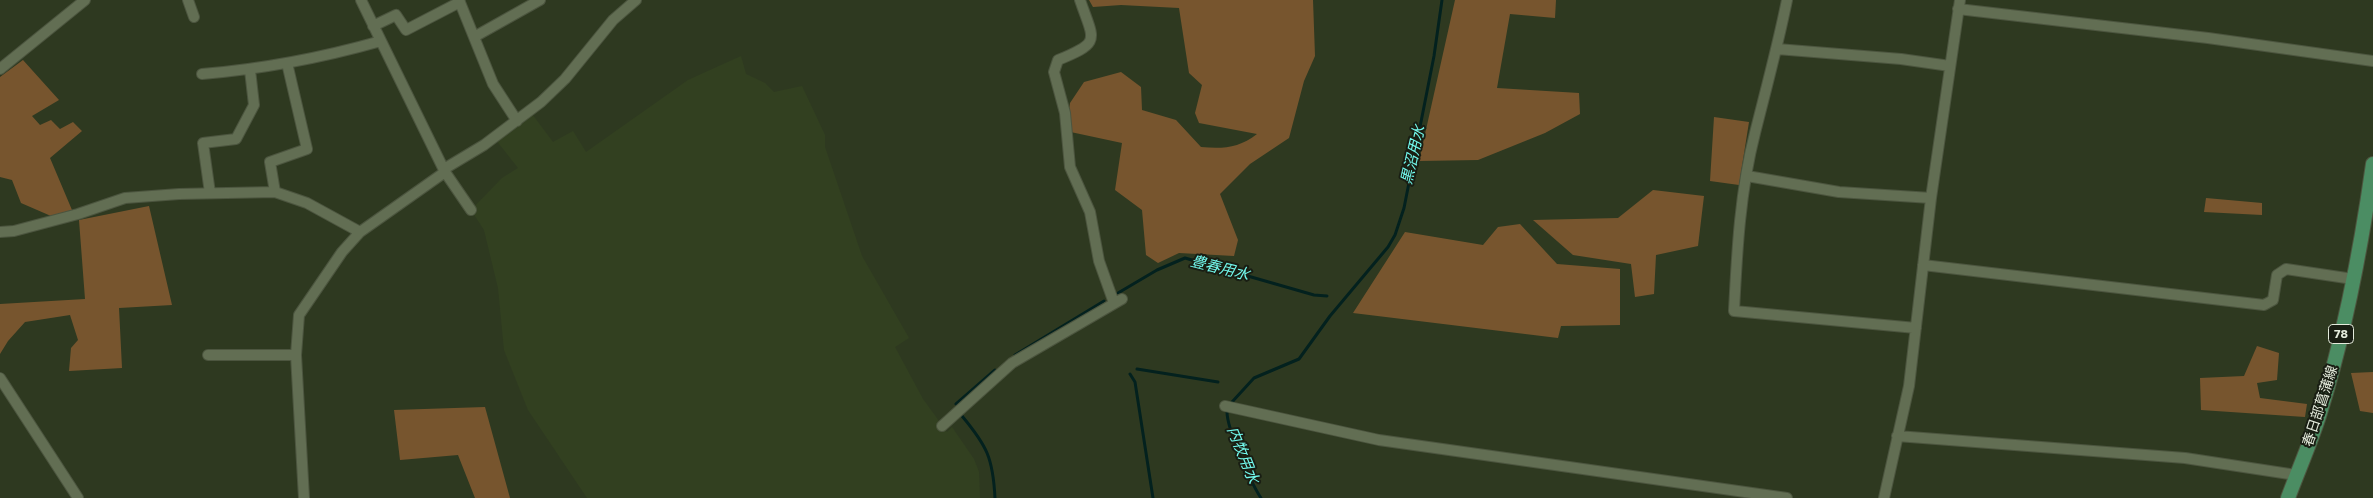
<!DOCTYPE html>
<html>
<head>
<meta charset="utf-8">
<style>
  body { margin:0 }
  canvas { display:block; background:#2e3920 }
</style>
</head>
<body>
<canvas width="2373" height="498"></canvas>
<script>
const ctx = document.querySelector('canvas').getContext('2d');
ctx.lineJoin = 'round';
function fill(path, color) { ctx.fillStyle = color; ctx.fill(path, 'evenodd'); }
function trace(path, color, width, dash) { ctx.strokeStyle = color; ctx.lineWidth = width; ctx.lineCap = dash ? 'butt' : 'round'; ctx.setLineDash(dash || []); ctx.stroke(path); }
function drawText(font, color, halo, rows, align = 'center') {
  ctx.font = font + ' Commissioner,"Noto Sans JP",sans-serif'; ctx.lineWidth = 4; ctx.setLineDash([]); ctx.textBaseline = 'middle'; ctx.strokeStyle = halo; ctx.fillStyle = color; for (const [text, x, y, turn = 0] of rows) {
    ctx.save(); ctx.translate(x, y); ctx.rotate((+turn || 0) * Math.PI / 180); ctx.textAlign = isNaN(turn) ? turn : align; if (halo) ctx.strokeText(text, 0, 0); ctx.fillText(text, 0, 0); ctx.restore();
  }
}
fill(new Path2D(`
  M741,56l5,18 19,9 9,9 28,-6 23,49v12l37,109 47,82 -14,9 28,52 24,33 5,-5 22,32 5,13 1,26h-393l-59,-88 -24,-60 -6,-62 -14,-58 -13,-20 31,-32 16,-10 -22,-28 36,-26 21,28 20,-11 13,21 102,-72z`), '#324020');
fill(new Path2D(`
  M1089,0h224l2,56 -11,25 -15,57 -39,26 -30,30 18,46 -4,16 -55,-3 -21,10 -12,-8 -4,-45 -27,-20 7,-47 -56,-12 4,-28 14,-21 37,-10 20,15 1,23 34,10 25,27c22,2 38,1 56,-13l-58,-11 -4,-10 7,-28 -13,-12 -10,-65 -58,-3 -28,2z
  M1455,0h101l-1,18 -45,-4 -13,74 82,5 1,21 -35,19 -67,27 -59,1z
  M23,60l36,40 -27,16 8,9 11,-5 9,9 13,-7 9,9 -32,27 22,52 -21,6 -30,-13 -9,-23 -12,-3v-100z
  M1714,117l35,5 -10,63 -29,-4z
  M1653,190l51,6 -6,50 -42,9 -2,39 -19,3 -4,-33 -58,-9 -40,-35 85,-2z
  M2206,198l56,5v12l-58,-3z
  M149,206l23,99 -53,3 3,60 -53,3 2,-23 7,-8 -8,-25 -45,7 -17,19 -8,13v-50l85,-5 -6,-79z
  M1520,224l37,40 63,5v56l-59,1 -3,12 -205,-25 52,-81 78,13 15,-18z
  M2257,346l22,7 -2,27 -20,3 3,15 47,6 -2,13 -104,-7 -1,-32 44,-2z
  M2373,372v41l-13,-2 -9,-38z
  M485,407l25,91h-35l-17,-43 -58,5 -6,-50z`), '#77552e');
trace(new Path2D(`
  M1118,293l39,-23 28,-12 129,37 13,1
  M1015,355l89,-54
  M1137,369l81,13
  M1130,374l5,8 18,116
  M1232,402l22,-24 45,-19 31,-43 58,-69 7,-12 9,-27 30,-152 8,-56
  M956,404l39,-34
  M1227,412c0,17 24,71 34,86
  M962,416c25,30 31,42 33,82`), '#03211e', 3);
const minor = new Path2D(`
  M188,0l6,17
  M361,0l84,172 26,38
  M459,0l34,84 24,37
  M1080,0c14,41 22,42 -22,60l-4,12 11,41 5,54 20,45 9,49 15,42
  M1787,0c-9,45 -21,89 -32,133 -15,58 -18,118 -21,178l182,17
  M1958,9l250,29 165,23
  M373,26l23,-11 10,15 54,-28
  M474,37l66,-37
  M1777,49l124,10 49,7
  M0,69l85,-69
  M202,74c61,-5 119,-16 179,-33
  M444,169l40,-24 57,-43 24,-23 48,-59 23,-20
  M1747,176l92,16 92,6
  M275,192l-5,-30 37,-13 -20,-86
  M210,193l-7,-50 33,-4 18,-34 -4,-35
  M0,232l14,-1 64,-17 47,-16 54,-4 96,-2 32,11 53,29
  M1923,265l341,40 9,-5 4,-25 9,-6 67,10
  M208,355h88
  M0,378l78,120
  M1225,406l154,34 408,58
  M942,426l70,-63 110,-64
  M1897,436l288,22 111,17
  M304,498l-8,-143 3,-40 43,-63 18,-20 85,-60
  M1884,498l25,-112 22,-188 29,-198`);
const major = new Path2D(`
  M2288,498c10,-27 22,-54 31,-82 26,-82 42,-167 54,-252`);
trace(minor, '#4c553f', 12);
trace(major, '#4c553f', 16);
trace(minor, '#626e53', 10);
trace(major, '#4b8d63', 14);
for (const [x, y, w] of [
  [2341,334,25]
]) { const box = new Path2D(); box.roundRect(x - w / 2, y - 9.5, w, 19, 4); ctx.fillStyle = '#191e13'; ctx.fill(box); trace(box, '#e4ebdc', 1); }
drawText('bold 12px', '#e4ebdc', null, [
  ["78",2341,334]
]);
drawText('14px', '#e4ebdc', '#191e13', [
  ["春日部菖蒲線",2320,406,-72]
]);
drawText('italic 15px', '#73faee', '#191e13', [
  ["黒沼用水",1413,155,-77],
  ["豊春用水",1220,268,14],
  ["内牧用水",1243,455,68]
]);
</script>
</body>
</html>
